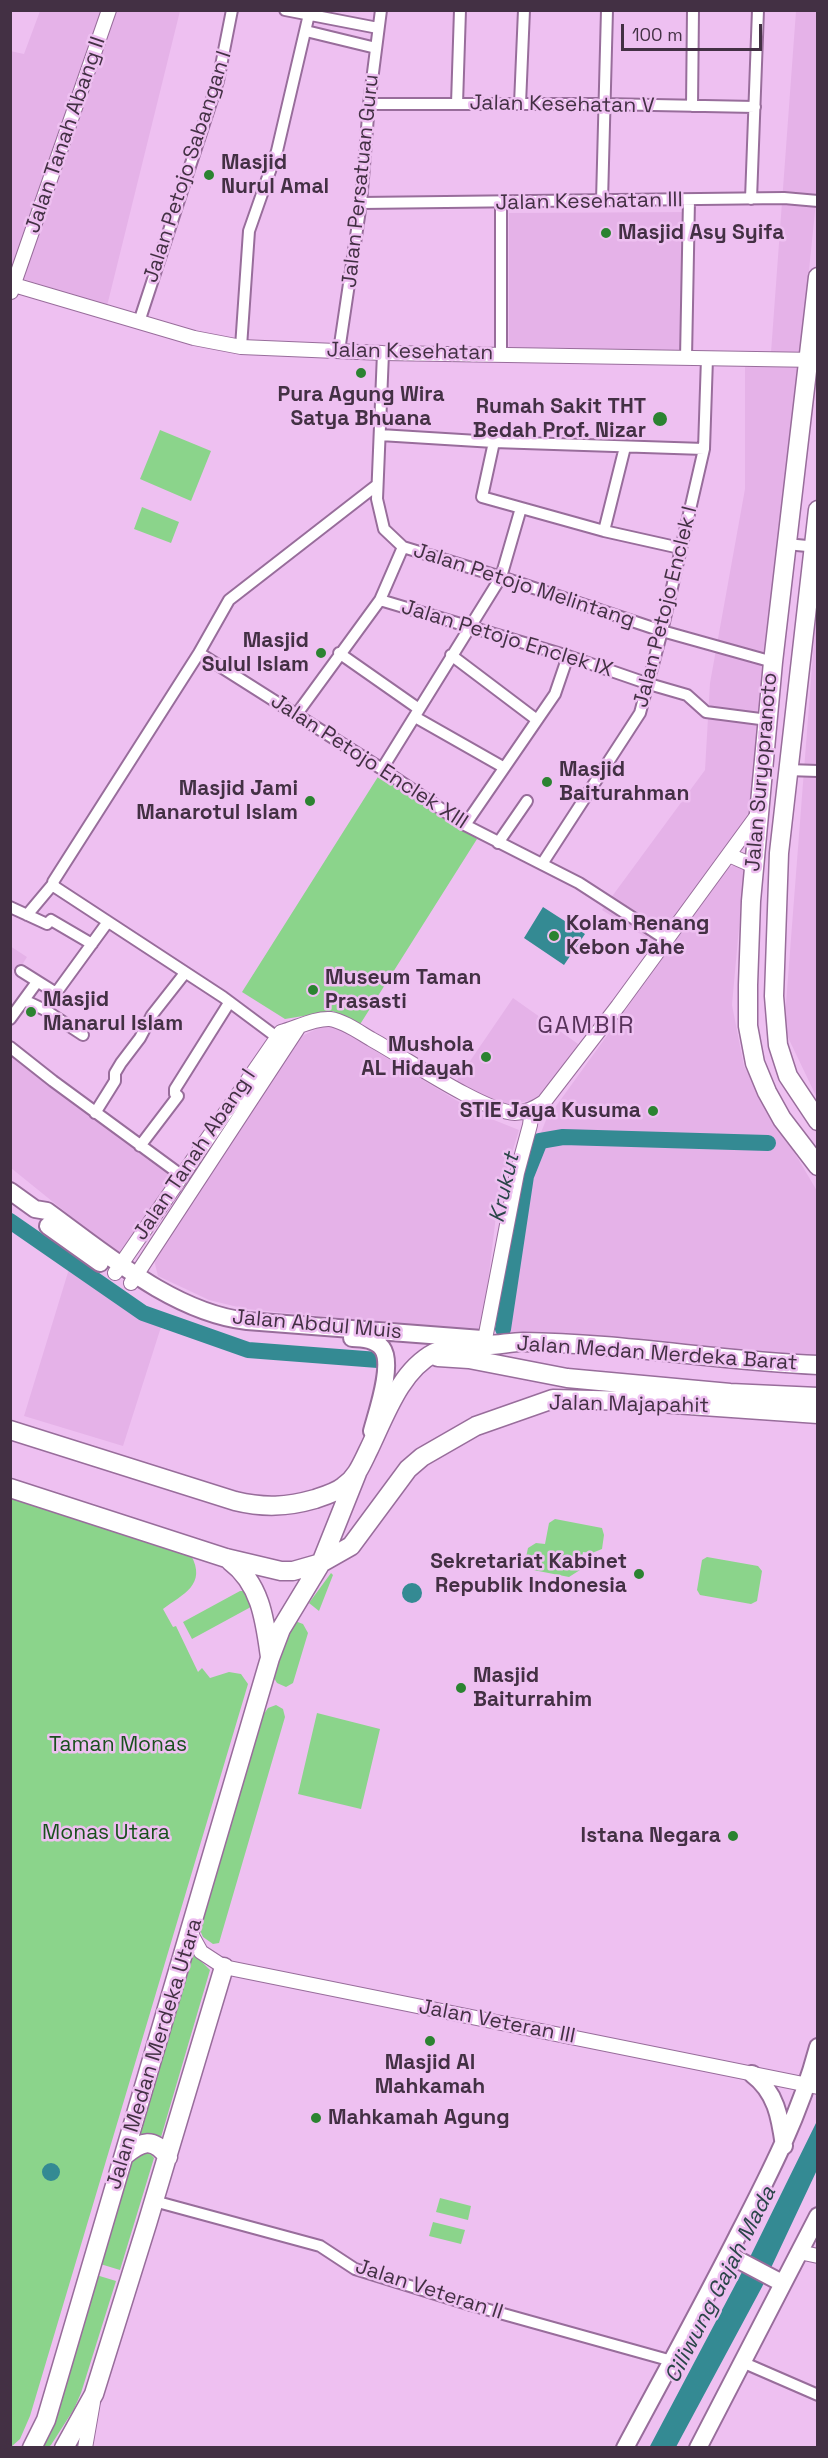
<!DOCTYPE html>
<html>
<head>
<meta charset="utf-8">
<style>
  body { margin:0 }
  #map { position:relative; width:828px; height:2458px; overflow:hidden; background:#eec0f1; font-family:"Space Grotesk",sans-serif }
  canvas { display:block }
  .frame { position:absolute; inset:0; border:12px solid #433044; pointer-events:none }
  .scale { position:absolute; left:621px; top:24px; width:141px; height:27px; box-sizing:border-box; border:3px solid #433044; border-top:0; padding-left:8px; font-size:18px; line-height:21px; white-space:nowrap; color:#433044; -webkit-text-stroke:4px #eec0f1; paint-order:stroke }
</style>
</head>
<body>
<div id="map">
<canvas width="828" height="2458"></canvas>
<div class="frame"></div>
<div class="scale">100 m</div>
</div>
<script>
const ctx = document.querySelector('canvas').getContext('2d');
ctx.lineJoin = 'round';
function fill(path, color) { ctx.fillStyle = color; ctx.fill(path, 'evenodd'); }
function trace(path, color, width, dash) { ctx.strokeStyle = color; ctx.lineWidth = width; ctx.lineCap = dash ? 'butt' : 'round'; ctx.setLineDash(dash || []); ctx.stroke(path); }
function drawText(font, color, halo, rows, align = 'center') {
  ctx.font = font + ' "Space Grotesk",sans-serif'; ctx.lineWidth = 5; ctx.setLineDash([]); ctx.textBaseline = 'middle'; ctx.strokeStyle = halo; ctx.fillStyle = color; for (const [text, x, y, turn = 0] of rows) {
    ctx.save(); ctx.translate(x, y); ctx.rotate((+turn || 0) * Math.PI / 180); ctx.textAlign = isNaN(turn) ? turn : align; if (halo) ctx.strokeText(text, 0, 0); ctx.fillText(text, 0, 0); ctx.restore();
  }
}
fill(new Path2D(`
  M40,11h140l-73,295 -96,-31 -1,-224 14,3z
  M796,11h21v181l-64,626 -95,127 -56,-35 103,-140 5,-87 35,-194v-122l25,-1z
  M694,212l-4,143 -181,-3v-139z
  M817,602v496l-33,-69z
  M745,860l-13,145 12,61 73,125v168l-308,-25 27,-189 10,-25 182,-252z
  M10,946l17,11 -10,16 -6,-5z
  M513,998l68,48 -42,53 -44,8 -42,-21z
  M329,1023l150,91 40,16 -21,69 -16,133 -236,-23 -37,-9 -51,-24 -5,-20 147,-219z
  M10,1048l171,123 -60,86 -110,-89z
  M69,1269l52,38 40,20 -38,119 -99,-30z`), '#e5b2e8');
fill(new Path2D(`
  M160,430l51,21 -20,50 -51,-22z
  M142,507l37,15 -8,21 -37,-14z
  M381,772l96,67 -118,187 -26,-15 -48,8 -43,-27z
  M11,1496l180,59c16,30 -8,39 -28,54l10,18 3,-1 22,46 4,-4 8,10 19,-6 12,2 7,10 -218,732 -10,23 -9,8z
  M555,1519l47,9 2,7 -2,14 -10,4 -9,-1 -3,18 -11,7 -41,-8 -3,-7 3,-14 8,-5 9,1 4,-21z
  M707,1557l51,9 4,5 -5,30 -6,3 -51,-9 -3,-5 5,-30z
  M331,1573l2,2 -14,36 -10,-8z
  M240,1591h6l6,14 -3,3 -57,31 -9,-17z
  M295,1621l8,3 5,9 -15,50 -7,4 -9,-4 -3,-5 13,-46z
  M276,1705l7,4 2,8 -66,226 -6,1 -10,-7 -4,-9 62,-210 7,-10z
  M317,1713l63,16 -19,80 -63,-15z
  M192,1952l18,18 -51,174 -24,-5z
  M141,2151l8,1 5,6 -34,112 -23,-7 32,-106z
  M440,2198l31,8 -3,14 -32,-8z
  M433,2222l32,8 -4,14 -32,-8z
  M93,2274l23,7 -35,112 -7,16 -23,36 -3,2 -8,1z`), '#8bd48b');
fill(new Path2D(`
  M543,907l42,27 -21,31 -40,-27z
  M402 1593a10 10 0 1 1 20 0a10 10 0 1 1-20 0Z
  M817,2121v49l-55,117 -86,160 -27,1 102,-193z
  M42 2172a9 9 0 1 1 18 0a9 9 0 1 1-18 0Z`), '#348a93');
trace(new Path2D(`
  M10,1221l133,92 105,37 130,10
  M503,1329l23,-153 14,-35 23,-4 205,6`), '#348a93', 16);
const minor = new Path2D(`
  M285,10l93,18
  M306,31l70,17
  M369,104h234l152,3
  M457,104l3,-94
  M520,104l4,-94
  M692,106l1,-96
  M751,199l7,-189
  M602,201l5,-191
  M361,203l423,-5 34,3
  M501,203v151
  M139,322l79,-241 14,-71
  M241,347l8,-116 28,-80 33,-141
  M339,351l22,-148 8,-99 12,-94
  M383,353l-6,146 7,30 19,18 98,30 161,54 111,31
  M686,358l3,-158
  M380,435l114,7 210,7
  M494,442l-12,55 122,34 76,17
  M604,531l21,-84
  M786,544l32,3
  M380,600l188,56 81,28 38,11 19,17 62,8
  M199,653l183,116 83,56 114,58 88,57
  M339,653l80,56
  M451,655l86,65
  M296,715l84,-115 23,-53
  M415,717l88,50
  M382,769l119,-192 20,-69
  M787,770l31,1
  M465,825l90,-131 13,-38
  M498,843l29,-42
  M542,864l98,-151 22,-82 42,-182 3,-91
  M10,907l37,17 4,-4 41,24
  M27,915l26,-31
  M21,971l35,22 51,-70
  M55,993l-10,17 38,25
  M24,1000l21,10
  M10,1019l27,-37
  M282,1041l-59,-44 -168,-110 -2,-5 146,-229 30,-53 148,-115
  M10,1047l43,34 128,94
  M95,1113l20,-32v-8l6,-10 19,-25 12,-23 33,-42
  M140,1146l38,-50 -3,-2v-5l54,-86
  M154,2201l166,45 35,23 116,36 201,56
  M742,2362l76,33`);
const tertiary = new Path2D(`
  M14,285l180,53 47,9 142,6 435,7
  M11,292l98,-282
  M729,855l25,11
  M115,1273l166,-241c15,-4 34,-14 49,-13 14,2 29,13 41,20 31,17 113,73 144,74 11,0 20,-5 29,-11l74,-96 141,-193
  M131,1283l167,-255
  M485,1339l32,-166 13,-48 2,-15
  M191,1934l10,18 23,15 594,120
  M799,2252l19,4
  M85,2448l8,-46`);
const secondary = new Path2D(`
  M10,1191l25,18 12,2c58,42 127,102 200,110l235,18
  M48,1226l52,37
  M352,1338c10,0 23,1 30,10 12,16 -5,64 -10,83
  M752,2074c24,18 28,43 32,72
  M729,2255l53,28
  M625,2448c38,-71 76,-140 112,-211 32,-62 63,-122 81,-190
  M698,2448l120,-232`);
const primary = new Path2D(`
  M818,277l-45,385 -22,239 -3,84v41l7,37 12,29 15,27 36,47
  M818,510l-39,343 -5,143 4,49 10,31 30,45
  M438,1357l31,2 98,19 163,15 88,4
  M10,1430l225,71c29,7 52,6 80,-2 9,-3 22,-7 29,-13 13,-9 18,-23 25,-37 16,-33 31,-78 65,-96 18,-8 35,-7 53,-8 12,0 24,-3 36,-3 99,1 196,19 295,23
  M10,1488l216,70 55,13h12l28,-8 30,-17 57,-77 14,-12 54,-31 77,-27 78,2 187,13
  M230,1561c31,23 35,60 40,96
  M125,2155c17,-14 28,-18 43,2
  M32,2448l14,-28 224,-762 11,-29 40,-66 36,-90
  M64,2448l30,-54 53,-170 77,-257`);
trace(minor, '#986d9b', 14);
trace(tertiary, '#986d9b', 16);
trace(secondary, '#986d9b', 20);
trace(primary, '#986d9b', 21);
trace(minor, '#fff', 10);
trace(tertiary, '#fff', 14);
trace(secondary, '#fff', 16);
trace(primary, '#fff', 18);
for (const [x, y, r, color] of [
  [209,175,6,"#2b8331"],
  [606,233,6,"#2b8331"],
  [361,373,6,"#2b8331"],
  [660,419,8,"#2b8331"],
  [321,653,6,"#2b8331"],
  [547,782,6,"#2b8331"],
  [310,801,6,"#2b8331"],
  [554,936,6,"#2b8331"],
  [313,990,6,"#2b8331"],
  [31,1012,6,"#2b8331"],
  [486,1057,6,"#2b8331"],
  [653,1111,6,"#2b8331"],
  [639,1574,6,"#2b8331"],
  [461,1688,6,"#2b8331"],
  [733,1836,6,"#2b8331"],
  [430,2041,6,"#2b8331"],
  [316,2118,6,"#2b8331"]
]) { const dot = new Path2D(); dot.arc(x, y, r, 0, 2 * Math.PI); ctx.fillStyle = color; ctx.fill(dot); trace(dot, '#eec0f1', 2); }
drawText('21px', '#433044', '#eec0f1', [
  ["Jalan Kesehatan V",562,105,1],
  ["Jalan Tanah Abang II",66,135,-71],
  ["Jalan Petojo Sabangan I",188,167,-72],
  ["Jalan Persatuan Guru",361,181,-84],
  ["Jalan Kesehatan III",589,202,-1],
  ["Jalan Kesehatan",410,352,1],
  ["Jalan Petojo Melintang",524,586,18],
  ["Jalan Petojo Enclek I",666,607,-76],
  ["Jalan Petojo Enclek IX",507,639,17],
  ["Jalan Petojo Enclek XIII",369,762,33],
  ["Jalan Suryopranoto",762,772,-85],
  ["Jalan Tanah Abang I",195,1155,-56],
  ["Jalan Abdul Muis",317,1325,5],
  ["Jalan Medan Merdeka Barat",657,1354,4],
  ["Jalan Majapahit",629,1405,1],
  ["Jalan Veteran III",497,2022,11],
  ["Jalan Medan Merdeka Utara",155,2054,-73],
  ["Jalan Veteran II",429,2290,18]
]);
drawText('bold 21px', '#433044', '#eec0f1', [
  ["Masjid",221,163],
  ["Nurul Amal",221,187],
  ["Masjid Asy Syifa",618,233],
  ["Pura Agung Wira",361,395,"center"],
  ["Satya Bhuana",361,419,"center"],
  ["Rumah Sakit THT",646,407,"right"],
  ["Bedah Prof. Nizar",646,431,"right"],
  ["Masjid",309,641,"right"],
  ["Sulul Islam",309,665,"right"],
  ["Masjid",559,770],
  ["Baiturahman",559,794],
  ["Masjid Jami",298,789,"right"],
  ["Manarotul Islam",298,813,"right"],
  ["Kolam Renang",566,924],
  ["Kebon Jahe",566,948],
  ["Museum Taman",325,978],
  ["Prasasti",325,1002],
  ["Masjid",43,1000],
  ["Manarul Islam",43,1024],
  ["Mushola",474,1045,"right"],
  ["AL Hidayah",474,1069,"right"],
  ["STIE Jaya Kusuma",641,1111,"right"],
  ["Sekretariat Kabinet",627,1562,"right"],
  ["Republik Indonesia",627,1586,"right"],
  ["Masjid",473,1676],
  ["Baiturrahim",473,1700],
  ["Istana Negara",721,1836,"right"],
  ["Masjid Al",430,2063,"center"],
  ["Mahkamah",430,2087,"center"],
  ["Mahkamah Agung",328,2118]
], 'left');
drawText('21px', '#19501d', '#eec0f1', [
  ["Taman Monas",118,1745],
  ["Monas Utara",106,1833]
]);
drawText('italic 22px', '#2a4548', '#eec0f1', [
  ["Krukut",505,1188,-77],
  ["Ciliwung Gajah Mada",721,2285,-63]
]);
ctx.letterSpacing = '1.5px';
drawText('24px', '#58325b', '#eec0f1', [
  ["GAMBIR",586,1026]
]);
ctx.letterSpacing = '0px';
</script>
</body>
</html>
